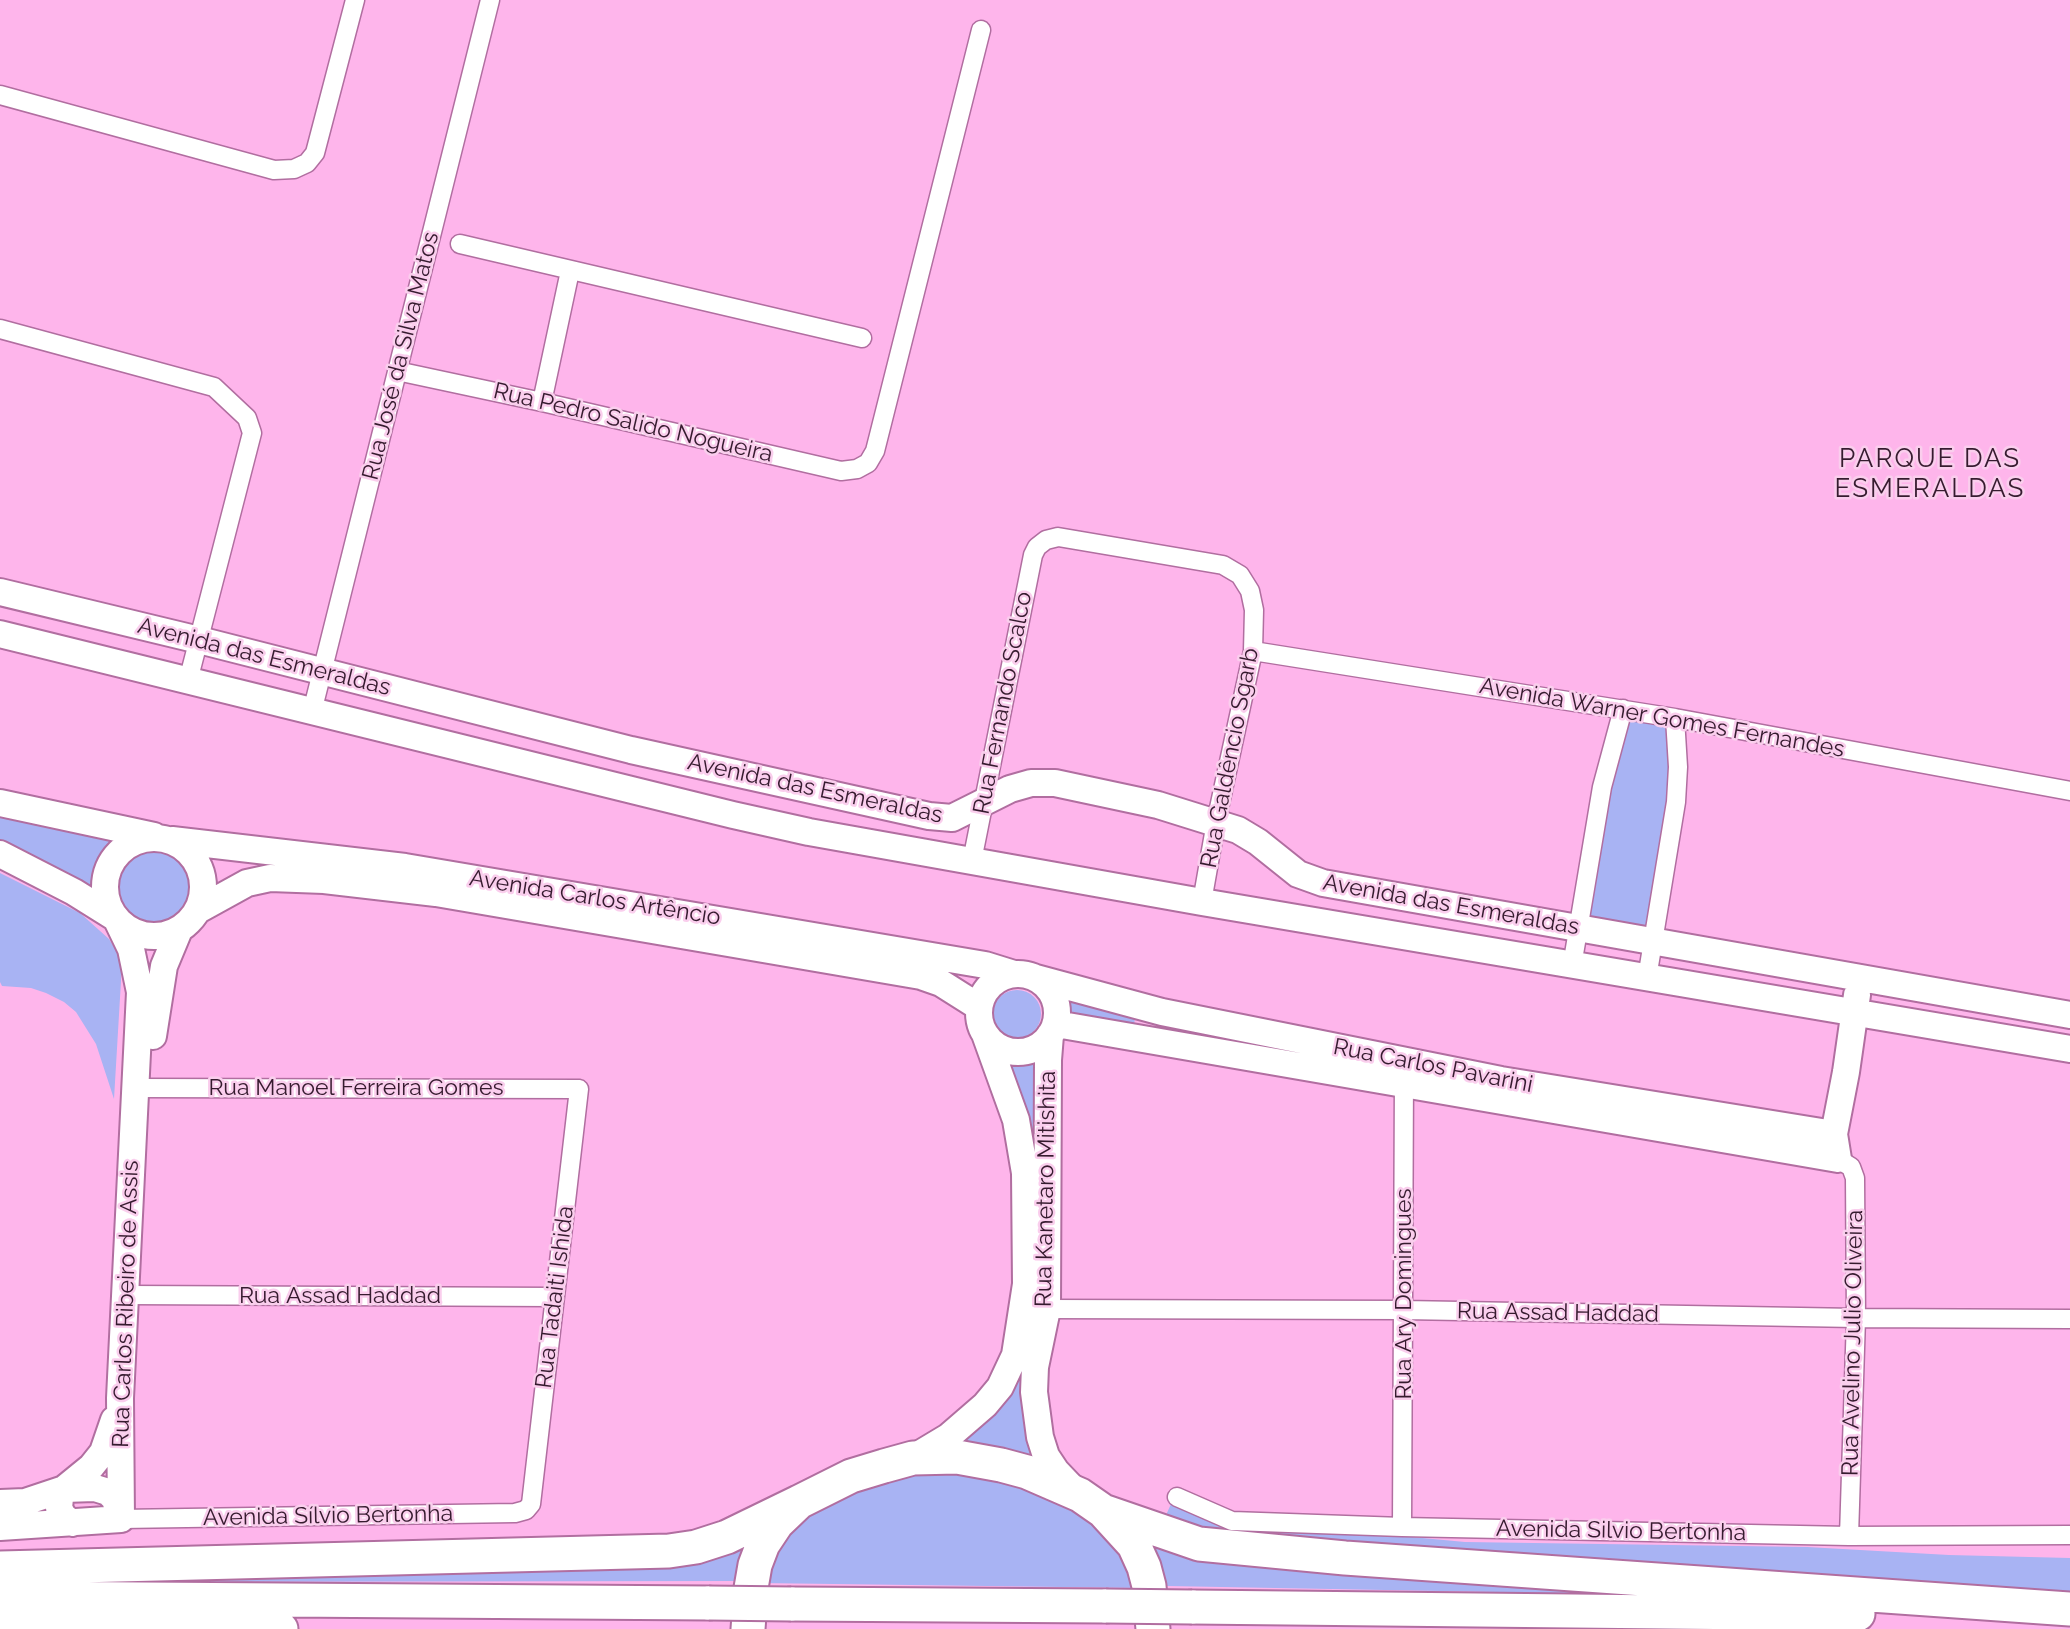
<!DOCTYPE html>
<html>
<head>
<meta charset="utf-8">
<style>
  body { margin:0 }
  canvas { display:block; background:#feb5eb }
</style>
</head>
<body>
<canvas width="2070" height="1629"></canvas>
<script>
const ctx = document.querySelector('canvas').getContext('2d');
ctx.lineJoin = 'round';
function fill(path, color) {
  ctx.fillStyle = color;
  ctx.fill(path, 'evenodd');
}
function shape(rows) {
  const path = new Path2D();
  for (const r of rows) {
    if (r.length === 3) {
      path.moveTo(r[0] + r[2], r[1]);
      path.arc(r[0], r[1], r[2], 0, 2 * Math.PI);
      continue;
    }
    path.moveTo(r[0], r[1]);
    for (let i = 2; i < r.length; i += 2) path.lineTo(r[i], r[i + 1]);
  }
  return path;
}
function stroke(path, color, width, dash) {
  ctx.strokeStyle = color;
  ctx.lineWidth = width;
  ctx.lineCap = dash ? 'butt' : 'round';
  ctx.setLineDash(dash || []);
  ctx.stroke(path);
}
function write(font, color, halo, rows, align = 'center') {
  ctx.font = font + ' Raleway,sans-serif';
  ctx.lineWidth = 5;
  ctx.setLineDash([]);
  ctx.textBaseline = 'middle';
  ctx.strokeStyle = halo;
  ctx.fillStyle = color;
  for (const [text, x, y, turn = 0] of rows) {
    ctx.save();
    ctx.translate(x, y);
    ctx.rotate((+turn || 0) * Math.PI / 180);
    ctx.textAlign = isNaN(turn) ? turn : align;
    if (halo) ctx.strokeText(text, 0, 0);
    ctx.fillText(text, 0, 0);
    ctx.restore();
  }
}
fill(shape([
  [1623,709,1675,718,1655,943,1578,928],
  [0,814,119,840,106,851,99,863,92,888,0,841],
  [154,887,35],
  [0,873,80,913,109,939,117,952,121,963,121,981,114,1099,96,1044,76,1012,64,1002,46,993,31,988,2,986,0,982],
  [1017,1014,24],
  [1065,992,1135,1017,1134,1026,1068,1013,1068,1001],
  [1038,1059,1038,1179,1019,1089,1005,1060,1016,1062],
  [1023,1356,1023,1418,1030,1453,1038,1466,951,1446],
  [938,1468,1017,1479,1110,1530,1140,1588,757,1583,788,1528,851,1489],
  [1171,1504,1225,1526,1369,1533,1465,1542,1807,1547,1949,1555,2070,1558,2070,1598,1470,1557,1162,1524],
  [1154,1547,1188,1557,1682,1593,1604,1594,1167,1586],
  [745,1549,738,1581,97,1582,93,1578,663,1568]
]), '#a8b3f3');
const street = shape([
  [0,95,274,170,294,169,307,163,315,153,355,0],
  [460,244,862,338],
  [0,329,214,387,247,418,252,433,188,681],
  [397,371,542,402,841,471,857,469,868,463,875,451,981,30],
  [542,402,570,271],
  [1253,651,1675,718,2070,791],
  [312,712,490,0],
  [972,861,1033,555,1037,547,1046,540,1058,537,1223,565,1240,575,1250,591,1254,610,1253,651,1216,822,1202,902],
  [1572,966,1602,787,1623,709],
  [1647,978,1676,802,1678,767,1675,718],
  [1838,1159,1851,1167,1855,1178,1856,1318,1849,1536],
  [127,1295,554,1297],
  [1047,1309,1404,1310,1856,1318,2070,1319],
  [1177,1497,1232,1521,1402,1527,1849,1536,2070,1535],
  [121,1519,515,1513,526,1510,531,1504,579,1089,134,1088],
  [1402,1527,1404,1074]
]);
const secondary = shape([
  [0,592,199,640,631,750,929,816,952,818,1010,789,1031,783,1055,783,1158,805,1238,830,1258,842,1298,874,1323,883,2070,1015],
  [0,634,733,815,809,832,1202,902,2070,1049],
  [0,803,154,836],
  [154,887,49],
  [172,840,405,867,985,965,1014,974],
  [0,854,74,892,114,917],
  [198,910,247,883,270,878,324,880,436,893,921,976,941,983,979,1007],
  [117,920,131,949,140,992,120,1398,121,1519],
  [1018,1013,39],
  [1036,978,1162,1012,1501,1080,1834,1134],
  [1056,1024,1838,1159,1834,1134,1846,1072,1857,995],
  [1050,1035,1048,1060,1047,1309,1035,1367,1034,1392,1040,1437,1046,1456,1056,1471,1076,1492],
  [153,1036,164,966,179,930],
  [913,1458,948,1437,985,1405,1000,1387,1015,1355,1026,1284,1025,1173,1016,1120,985,1034],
  [0,1503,25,1502,64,1489,95,1488,108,1492,115,1499,120,1518],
  [72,1523,63,1516,59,1508,60,1498,64,1489,91,1467,103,1452,114,1420],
  [0,1527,121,1519]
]);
const highway = shape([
  [1103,1511,1199,1544,1345,1558,2070,1609],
  [0,1568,669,1551,696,1547,727,1537,799,1502],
  [0,1598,709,1603],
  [791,1604,1106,1606],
  [1192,1607,1858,1614],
  [0,1626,281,1629],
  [748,1629,751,1588,755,1565,763,1544,777,1523,799,1502,851,1476,884,1466,913,1458,957,1457,1001,1465,1027,1472,1080,1495,1103,1511,1134,1545,1144,1567,1149,1586,1153,1629]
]);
stroke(street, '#b16ea0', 21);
stroke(secondary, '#b16ea0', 30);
stroke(highway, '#b16ea0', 37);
stroke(street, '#fff', 18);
stroke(secondary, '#fff', 26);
stroke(highway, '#fff', 33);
const highwayBridge = shape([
  [709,1603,791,1604],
  [1106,1606,1192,1607]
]);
stroke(highwayBridge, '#b16ea0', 37, []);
stroke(highwayBridge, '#fff', 33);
write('23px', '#361b2f', '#faceed', [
  ["Rua José da Silva Matos",401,356,-76],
  ["Rua Pedro Salido Nogueira",633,423,13],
  ["Avenida das Esmeraldas",264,657,14],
  ["Rua Fernando Scalco",1003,703,-79],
  ["Avenida Warner Gomes Fernandes",1662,718,10],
  ["Rua Galdêncio Sgarb",1230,758,-79],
  ["Avenida das Esmeraldas",815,789,12],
  ["Avenida Carlos Artêncio",595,898,9],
  ["Avenida das Esmeraldas",1451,905,10],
  ["Rua Carlos Pavarini",1433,1066,11],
  ["Rua Manoel Ferreira Gomes",356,1088],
  ["Rua Kanetaro Mitishita",1046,1189,-89],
  ["Rua Ary Domingues",1404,1294,-90],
  ["Rua Assad Haddad",340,1296],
  ["Rua Tadaiti Ishida",555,1297,-83],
  ["Rua Carlos Ribeiro de Assis",126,1304,-88],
  ["Rua Assad Haddad",1558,1313,1],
  ["Rua Avelino Julio Oliveira",1853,1343,-89],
  ["Avenida Sílvio Bertonha",328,1516,-1],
  ["Avenida Silvio Bertonha",1621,1531,1]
]);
ctx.letterSpacing = '2px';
write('26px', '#361b2f', '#faceed', [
  ["PARQUE DAS",1930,459],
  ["ESMERALDAS",1930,489]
]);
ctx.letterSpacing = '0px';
</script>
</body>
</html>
